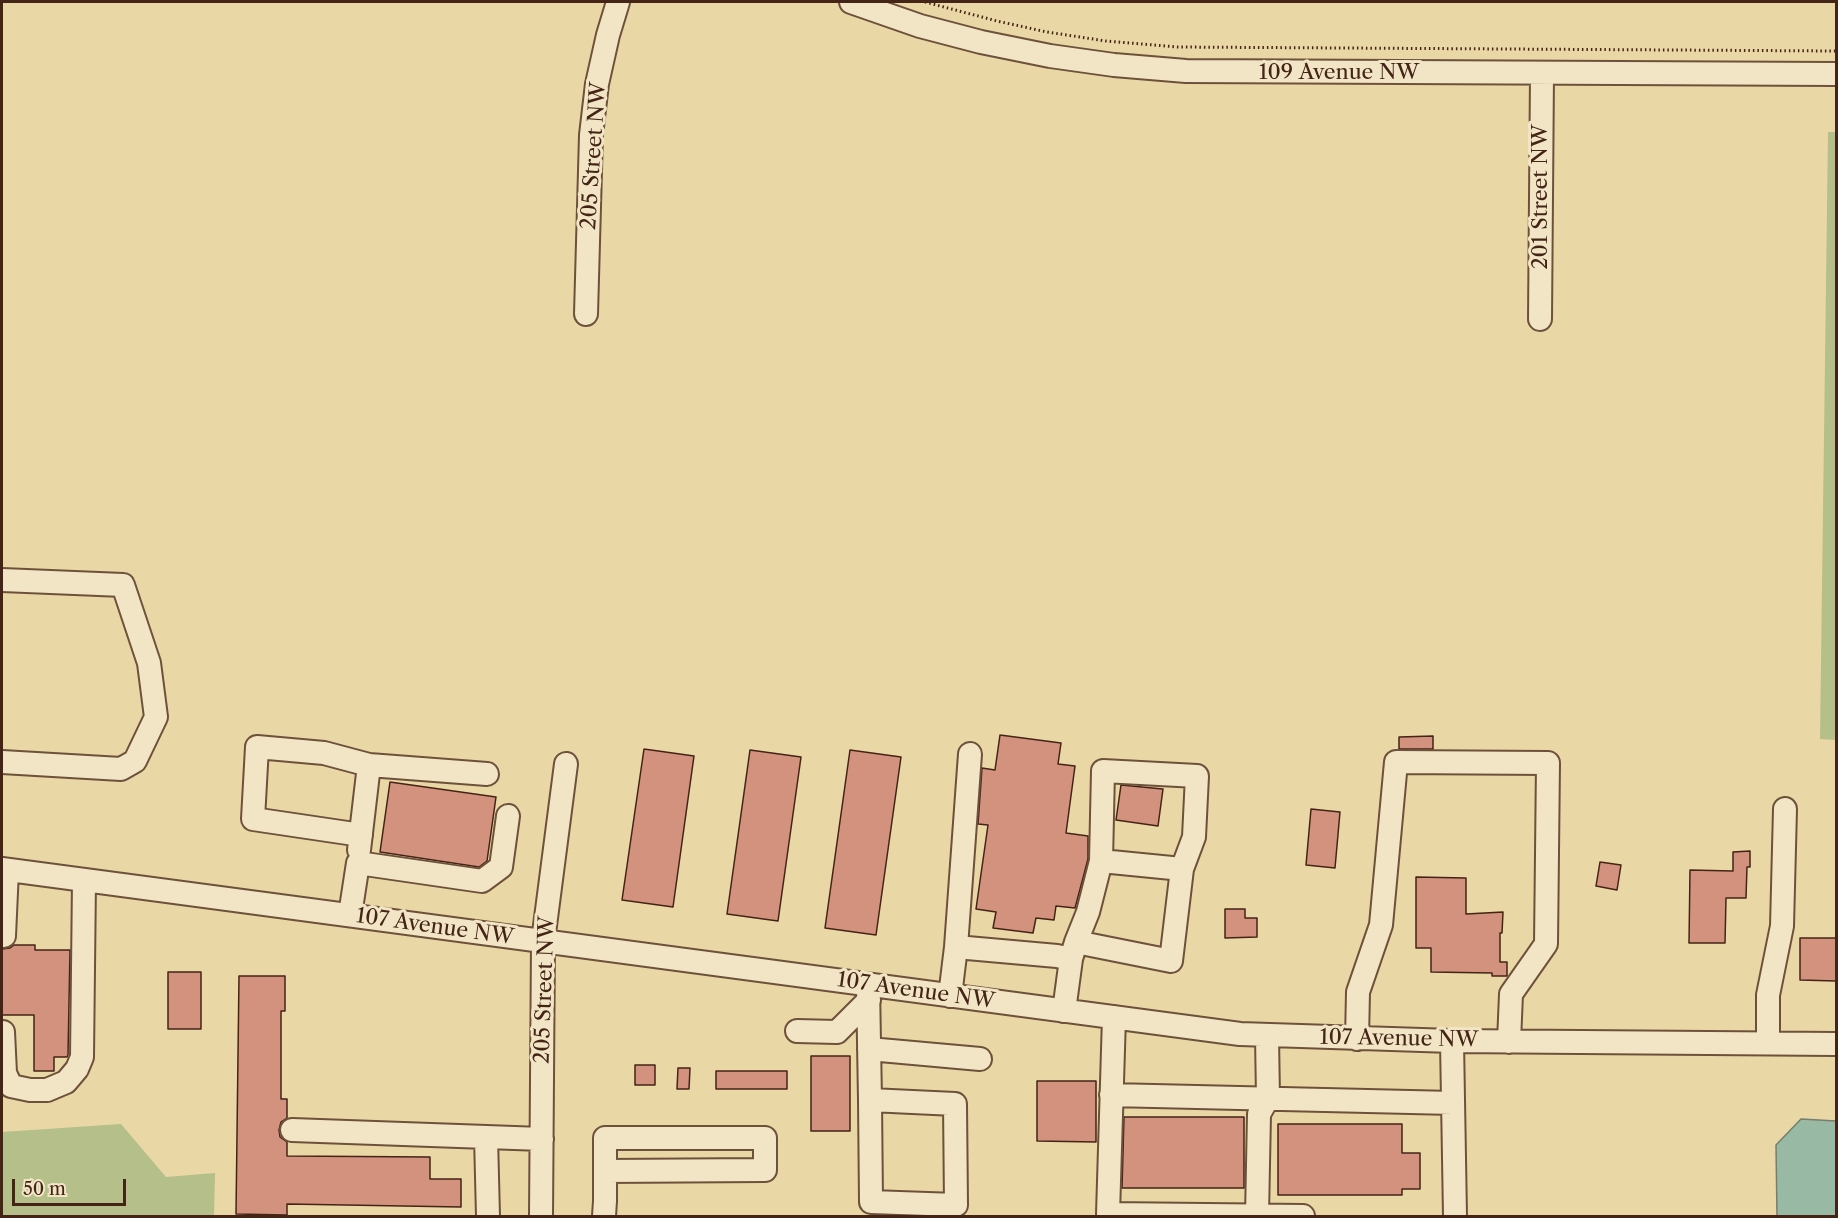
<!DOCTYPE html>
<html>
<head>
<meta charset="utf-8">
<style>
  body { margin:0 }
  #map { position:relative; width:1838px; height:1218px; overflow:hidden; background:#ead7a6; font-family:"Libre Caslon Text",serif }
  canvas { display:block }
  .frame { position:absolute; inset:0; border:3px solid #442417; pointer-events:none }
  .scale { position:absolute; left:12px; top:1179px; width:114px; height:27px; box-sizing:border-box; border:3px solid #442417; border-top:0; padding-left:8px; font-size:18px; line-height:21px; white-space:nowrap; color:#442417; -webkit-text-stroke:4px #f1e5c5; paint-order:stroke }
</style>
</head>
<body>
<div id="map">
<canvas width="1838" height="1218"></canvas>
<div class="frame"></div>
<div class="scale">50 m</div>
</div>
<script>
const ctx = document.querySelector('canvas').getContext('2d');
ctx.lineJoin = 'round';
function fill(path, color) {
  ctx.fillStyle = color;
  ctx.fill(path, 'evenodd');
}
function shape(rows) {
  const path = new Path2D();
  for (const r of rows) {
    path.moveTo(r[0], r[1]);
    for (let i = 2; i < r.length; i += 2) path.lineTo(r[i], r[i + 1]);
  }
  return path;
}
function stroke(path, color, width, dash) {
  ctx.strokeStyle = color;
  ctx.lineWidth = width;
  ctx.lineCap = dash ? 'butt' : 'round';
  ctx.setLineDash(dash || []);
  ctx.stroke(path);
}
function write(font, color, halo, rows, align = 'center') {
  ctx.font = font + ' "Libre Caslon Text",serif';
  ctx.lineWidth = 6;
  ctx.setLineDash([]);
  ctx.textBaseline = 'middle';
  ctx.strokeStyle = halo;
  ctx.fillStyle = color;
  for (const [text, x, y, turn = 0] of rows) {
    ctx.save();
    ctx.translate(x, y);
    ctx.rotate((+turn || 0) * Math.PI / 180);
    ctx.textAlign = isNaN(turn) ? turn : align;
    if (halo) ctx.strokeText(text, 0, 0);
    ctx.fillText(text, 0, 0);
    ctx.restore();
  }
}
fill(shape([
  [1828,132,1836,132,1836,740,1820,739],
  [121,1124,166,1177,215,1173,214,1216,2,1216,2,1132]
]), '#b4bf89');
const water = shape([
  [1801,1119,1836,1121,1836,1216,1777,1216,1776,1145,1801,1119]
]);
fill(water, '#98baa4');
stroke(water, '#767e6c', 1.5);
const building = shape([
  [1000,735,1061,743,1058,764,1075,766,1066,833,1088,836,1088,859,1075,908,1056,906,1054,920,1036,918,1033,933,993,928,996,912,976,909,988,825,978,824,982,768,995,770,1000,735],
  [1433,736,1433,749,1399,749,1399,737,1433,736],
  [644,749,694,756,673,907,622,900,644,749],
  [750,750,801,757,778,921,727,914,750,750],
  [850,750,901,757,876,935,825,928,850,750],
  [390,782,496,797,487,861,479,867,380,852,390,782],
  [1121,785,1163,789,1158,826,1116,820,1121,785],
  [1311,809,1340,812,1335,868,1306,865,1311,809],
  [1750,851,1750,867,1747,867,1746,898,1726,898,1725,943,1689,943,1690,870,1733,871,1733,852,1750,851],
  [1600,862,1621,865,1617,890,1596,886,1600,862],
  [1416,877,1466,878,1466,914,1503,912,1502,933,1500,933,1500,962,1507,962,1507,976,1492,976,1492,973,1431,972,1431,948,1416,948,1416,877],
  [1225,909,1245,909,1245,918,1257,918,1257,937,1225,938,1225,909],
  [1800,938,1836,938,1836,981,1800,980,1800,938],
  [14,945,35,945,35,950,70,950,68,1055,67,1057,54,1057,54,1071,34,1071,34,1015,2,1015,2,949,10,948,14,945],
  [168,972,201,972,201,1029,168,1029,168,972],
  [239,976,285,976,285,1011,281,1011,281,1099,287,1099,287,1118,281,1122,279,1130,280,1137,287,1142,287,1156,430,1157,430,1179,461,1179,461,1207,287,1204,287,1215,236,1214,239,976],
  [811,1056,850,1056,850,1131,811,1131,811,1056],
  [635,1065,655,1065,655,1085,635,1085,635,1065],
  [678,1068,690,1068,689,1089,677,1089,678,1068],
  [716,1071,787,1071,787,1089,716,1089,716,1071],
  [1037,1081,1096,1081,1096,1142,1037,1141,1037,1081],
  [1124,1117,1244,1117,1244,1188,1122,1188,1124,1117],
  [1278,1124,1402,1124,1402,1153,1420,1153,1420,1189,1402,1189,1402,1195,1278,1195,1278,1124]
]);
fill(building, '#d3927d');
stroke(building, '#442417', 1.5);
const minor = shape([
  [851,2,920,26,981,42,1050,56,1114,65,1186,71,1836,74],
  [586,314,591,135,597,84,608,35,618,2],
  [1540,319,1542,74],
  [2,580,123,585,149,663,156,717,135,761,121,769,2,762],
  [361,835,253,819,257,747,324,753,369,765],
  [359,850,369,765,487,774],
  [1101,861,1182,869],
  [2,869,1240,1034,1452,1041,1836,1044],
  [350,915,358,863,482,881,501,867,508,816],
  [4,936,7,870],
  [956,947,970,754],
  [1071,959,1076,942,1088,912,1101,861,1103,771,1197,776,1194,837,1182,869,1171,961,1076,942],
  [868,985,870,1100,871,1202,956,1205,955,1104,870,1100],
  [950,996,956,947,1057,956,1071,959,1064,1011],
  [1114,1017,1108,1214,1303,1216],
  [797,1031,837,1032,869,1000],
  [3,1032,5,1073,11,1086,30,1090,47,1090,66,1082,77,1069,82,1057,84,880],
  [1357,1039,1358,992,1381,925,1396,762,1548,763,1546,944,1511,994,1509,1042],
  [1452,1041,1455,1216],
  [1768,1043,1768,995,1782,926,1785,809],
  [869,1049,980,1059],
  [1111,1095,1453,1103],
  [292,1130,542,1139],
  [486,1137,488,1216],
  [541,1216,543,941,566,764],
  [604,1216,605,1201,605,1138,765,1138,765,1170,605,1171],
  [1257,1216,1259,1114,1268,1098,1267,1036]
]);
stroke(minor, '#6e513b', 26);
stroke(shape([
  [925,2,997,21,1047,32,1106,41,1178,47,1836,51]
]), '#442417', 3, [1.5, 3]);
stroke(minor, '#f1e5c5', 22);
write('21px', '#442417', '#f1e5c5', [
  ["109 Avenue NW",1339,73],
  ["205 Street NW",594,156,-86],
  ["201 Street NW",1541,197,-90],
  ["107 Avenue NW",435,927,8],
  ["205 Street NW",545,990,-88],
  ["107 Avenue NW",916,991,8],
  ["107 Avenue NW",1399,1039,1]
]);
</script>
</body>
</html>
